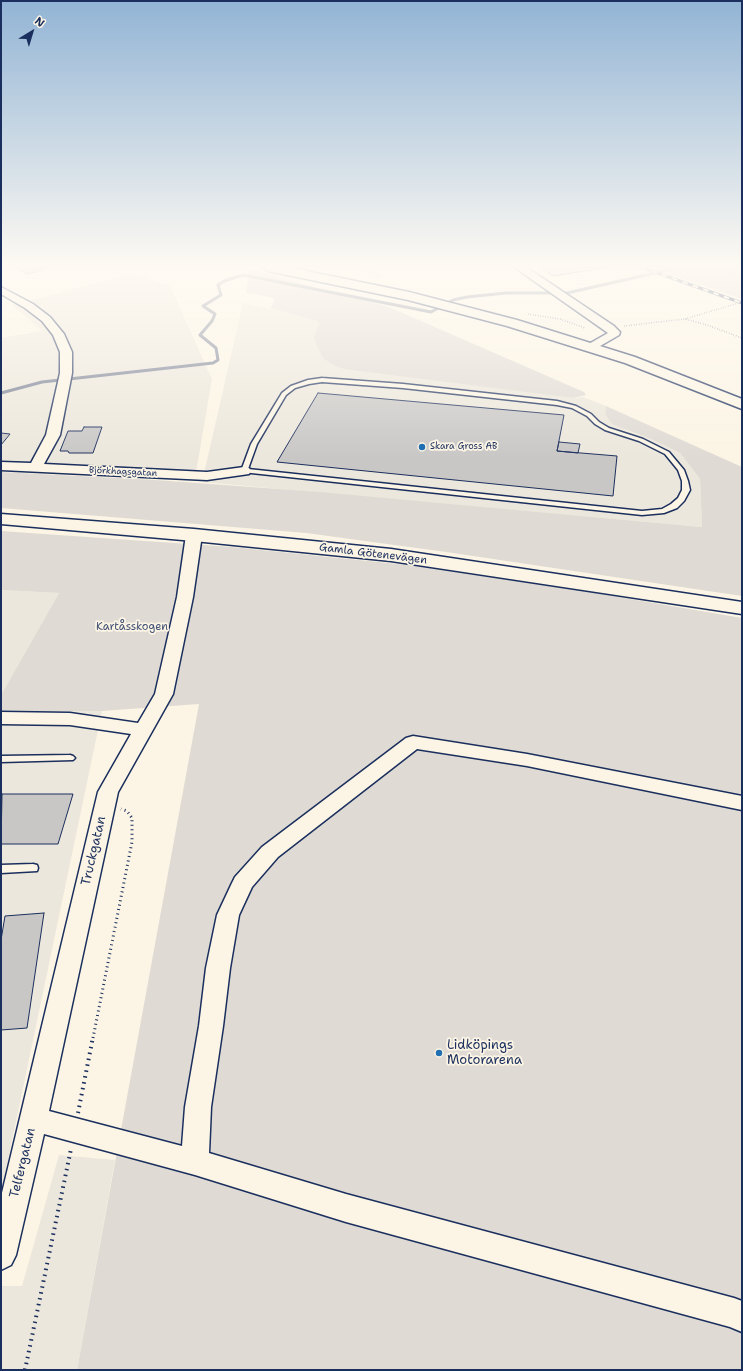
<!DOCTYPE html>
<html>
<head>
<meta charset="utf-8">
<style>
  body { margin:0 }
  #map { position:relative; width:743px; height:1371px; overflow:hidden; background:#fcf5e5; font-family:"Shantell Sans",sans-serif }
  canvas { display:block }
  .frame { position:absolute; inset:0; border:2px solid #1b2f5e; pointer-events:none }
  .north { position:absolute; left:12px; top:12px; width:40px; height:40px; -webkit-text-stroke:3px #fcf5e5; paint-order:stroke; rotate:38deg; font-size:11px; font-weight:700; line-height:16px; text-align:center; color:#1b2f5e }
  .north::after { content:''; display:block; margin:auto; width:14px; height:18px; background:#1b2f5e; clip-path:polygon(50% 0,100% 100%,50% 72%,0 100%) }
</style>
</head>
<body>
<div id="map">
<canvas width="743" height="1371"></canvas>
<div class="frame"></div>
<div class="north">N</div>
</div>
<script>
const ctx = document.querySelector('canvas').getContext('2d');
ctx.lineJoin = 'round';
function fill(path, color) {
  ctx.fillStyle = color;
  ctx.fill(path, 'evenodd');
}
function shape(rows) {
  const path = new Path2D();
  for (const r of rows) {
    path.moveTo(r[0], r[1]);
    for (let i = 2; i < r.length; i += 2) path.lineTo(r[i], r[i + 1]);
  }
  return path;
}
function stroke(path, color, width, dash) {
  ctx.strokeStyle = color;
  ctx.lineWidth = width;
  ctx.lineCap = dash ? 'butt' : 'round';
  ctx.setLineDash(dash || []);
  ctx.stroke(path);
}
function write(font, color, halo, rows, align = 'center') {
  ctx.font = font + ' "Shantell Sans",sans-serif';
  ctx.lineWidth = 3.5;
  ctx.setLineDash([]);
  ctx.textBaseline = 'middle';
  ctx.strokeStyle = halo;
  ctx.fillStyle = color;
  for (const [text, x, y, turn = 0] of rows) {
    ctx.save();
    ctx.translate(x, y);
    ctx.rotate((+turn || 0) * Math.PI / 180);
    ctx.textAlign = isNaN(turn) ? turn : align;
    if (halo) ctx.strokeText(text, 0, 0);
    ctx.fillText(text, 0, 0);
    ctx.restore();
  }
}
fill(shape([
  [132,274,170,286,212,379,196,473,1,462,1,338,42,331,12,305],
  [243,303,305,316,315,320,319,324,573,398,583,397,606,406,605,414,628,431,653,440,680,453,700,479,702,527,202,482],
  [1,590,59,593,1,695],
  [102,711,1,1193,1,712],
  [59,1155,115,1160,77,1370,1,1370,1,1286,22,1286]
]), '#ece7dc');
fill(shape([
  [652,267,742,267,742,299,672,275],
  [249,269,389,307,584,392,586,395,573,398,344,369,333,365,323,358,318,348,314,338,319,324,315,320,270,308,275,301,273,298,260,295,246,293],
  [606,406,742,467,742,596,446,552,306,533,1,508,1,472,156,480,320,492,702,527,700,479,680,453,653,440,612,424,605,414],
  [1,531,232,547,407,565,589,592,742,618,742,1370,77,1370,199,704,102,711,1,712,1,695,59,593,1,590]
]), '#dfdbd4');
stroke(shape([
  [1,393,42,382,213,363,218,360,216,348,200,335,212,321,215,314,203,306,221,295,218,285,224,281,243,275,431,312,453,300,467,297,506,293,567,293,681,267]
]), '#767f94', 3);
const building = shape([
  [15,267,53,267,28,274,15,267],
  [540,267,610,267,553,276,540,267],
  [318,393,564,415,557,451,617,456,613,496,277,462,318,393],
  [84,427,102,427,93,453,69,453,68,451,60,451,68,431,82,431,84,427],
  [1,433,10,434,1,445,1,433],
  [559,442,580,444,578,453,557,451,559,442],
  [2,794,73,794,58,844,1,844,2,794],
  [44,913,27,1028,1,1030,1,940,5,916,44,913]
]);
fill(building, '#c8c7c6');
stroke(building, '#1b2f5e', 1);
const service = shape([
  [293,267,299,267,292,272,288,272,288,270,293,267],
  [322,378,403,384,557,401,576,406,591,414,599,422,609,428,643,439,669,452,684,470,688,481,690,490,684,501,677,508,664,513,642,515,242,472,241,471,251,444,282,393,291,386,308,380,322,378],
  [322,382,403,388,557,405,572,408,587,416,595,424,605,430,639,441,665,454,678,470,682,481,682,490,678,498,671,504,662,509,642,511,248,469,257,444,286,395,295,388,309,384,322,382],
  [70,755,73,756,75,758,73,760,1,762,1,756,70,755],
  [33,864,37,865,38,868,37,871,1,873,1,865,33,864]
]);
const minor = shape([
  [514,267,526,267,614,326,620,332,619,335,595,349,587,349,585,347,587,345,608,333,514,267],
  [1,287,33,304,50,317,64,334,72,352,72,373,60,435,44,464,207,472,244,467,249,468,251,471,249,474,207,480,1,470,1,462,31,463,46,435,60,373,60,352,53,335,42,321,25,308,1,294,1,287],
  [194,530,199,532,202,535,193,597,173,694,118,792,49,1111,182,1146,185,1107,199,1026,206,968,217,915,232,883,235,877,262,847,406,738,413,736,527,754,742,796,742,810,527,766,417,749,278,857,252,887,239,915,230,968,223,1026,211,1107,209,1153,346,1194,734,1298,742,1301,742,1332,730,1327,346,1222,195,1175,44,1134,16,1255,11,1265,1,1270,1,1197,98,792,131,734,70,725,1,724,1,712,70,713,138,723,155,694,177,597,186,535,189,532,194,530]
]);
const tertiary = shape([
  [262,267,287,267,409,292,517,320,635,357,742,399,742,409,625,363,507,326,408,300,268,271,262,267],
  [1,514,194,529,391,549,742,602,742,614,391,561,194,541,1,524,1,514]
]);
stroke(service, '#1b2f5e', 3);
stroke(minor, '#1b2f5e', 3);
stroke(tertiary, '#1b2f5e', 3);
stroke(shape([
  [360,267,381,277],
  [701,267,722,270,742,277],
  [528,314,560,319,585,328],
  [685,319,742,302],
  [624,326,685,319,707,325,742,338]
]), '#1b2f5e', 1.5, [0.5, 2]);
stroke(shape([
  [93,1038,132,842,132,818,127,811,121,809]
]), '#1b2f5e', 3, [1, 3.5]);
stroke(shape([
  [78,1113,93,1037],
  [25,1370,71,1149]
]), '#1b2f5e', 4, [1.5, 4.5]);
fill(service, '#fcf5e5');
fill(minor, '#fcf5e5');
fill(tertiary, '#fcf5e5');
const rail = shape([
  [641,267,742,303]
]);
stroke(rail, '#1b2f5e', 3);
stroke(rail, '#fcf5e5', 2, [5.5]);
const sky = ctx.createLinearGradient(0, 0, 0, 459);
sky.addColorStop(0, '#92b4d5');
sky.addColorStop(0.58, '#fefaf3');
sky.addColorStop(1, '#fefaf300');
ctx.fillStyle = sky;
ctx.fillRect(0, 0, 743, 459);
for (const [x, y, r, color] of [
  [422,447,4,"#1f6fb2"],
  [439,1053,4,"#1f6fb2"]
]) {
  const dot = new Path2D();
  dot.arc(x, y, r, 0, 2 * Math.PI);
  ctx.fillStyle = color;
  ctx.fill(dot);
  stroke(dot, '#fcf5e5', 1.5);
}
write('9px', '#1b2f5e', '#fcf5e5', [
  ["Skara Gross AB",430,447]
], 'left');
write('9px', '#1b2f5e', '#fcf5e5', [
  ["Björkhagsgatan",123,472,3]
]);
write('11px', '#1b2f5e', '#fcf5e5', [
  ["Gamla Götenevägen",373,554,7]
]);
write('11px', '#425176', '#fcf5e5', [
  ["Kartåsskogen",132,627]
]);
write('13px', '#1b2f5e', '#fcf5e5', [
  ["Truckgatan",94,851,-77],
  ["Telfergatan",23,1163,-76]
]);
write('13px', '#1b2f5e', '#fcf5e5', [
  ["Lidköpings",447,1046],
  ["Motorarena",447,1061]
], 'left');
</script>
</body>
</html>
